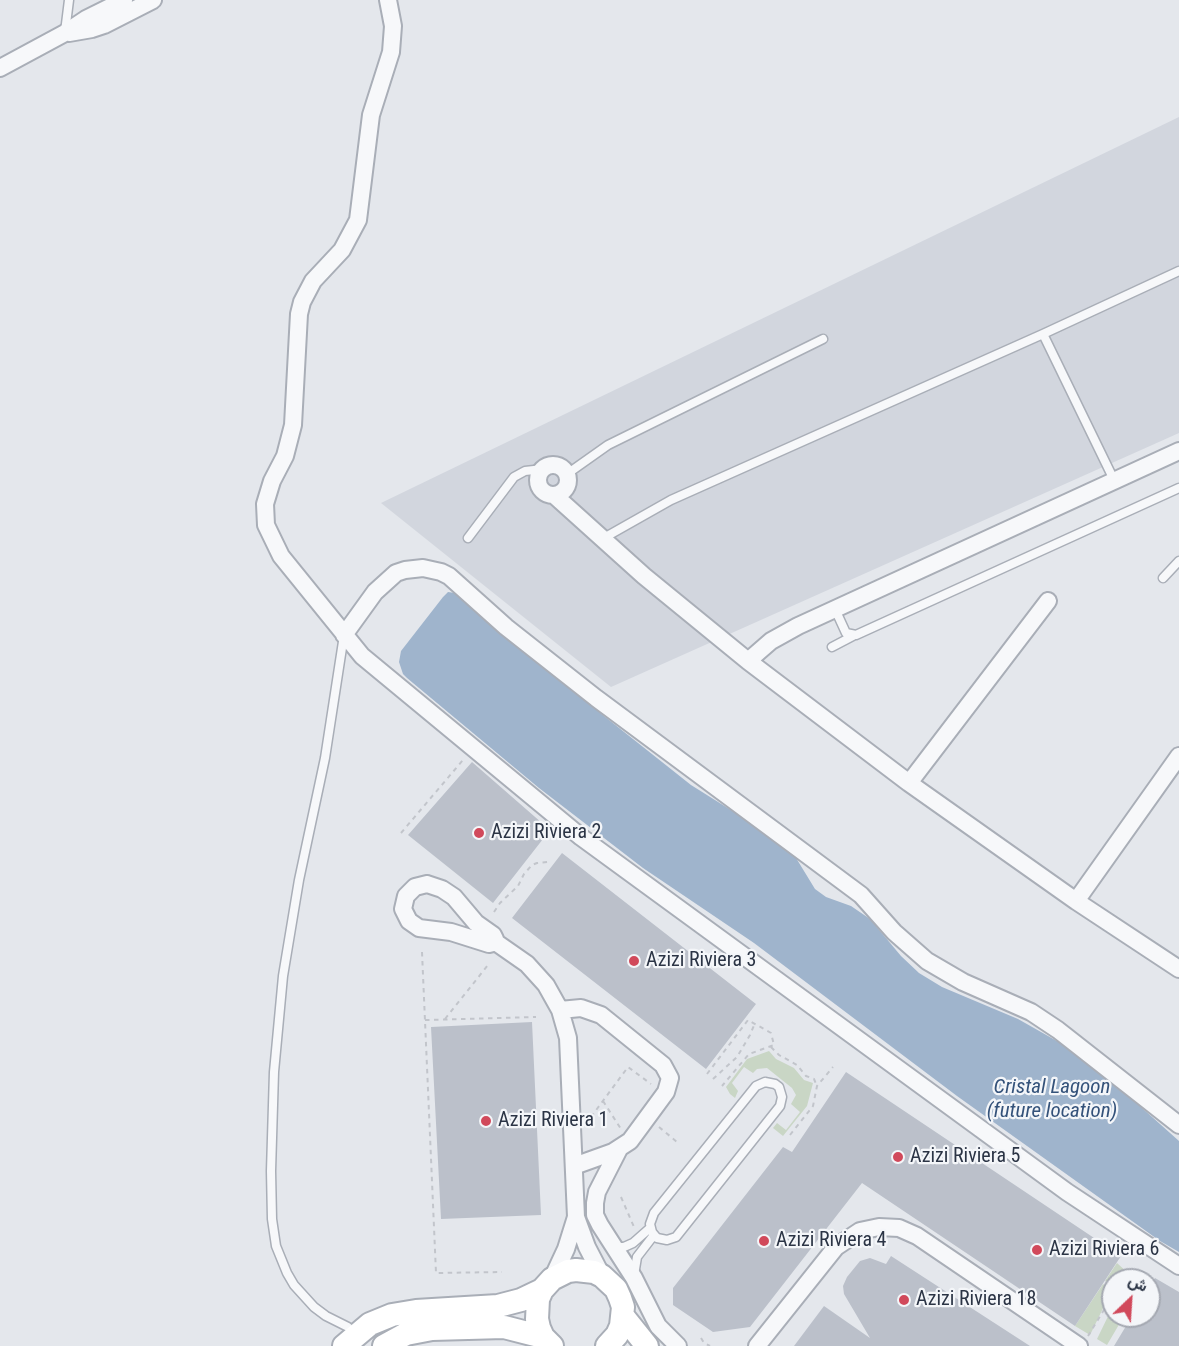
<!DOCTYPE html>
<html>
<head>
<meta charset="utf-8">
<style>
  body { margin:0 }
  #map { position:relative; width:1179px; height:1346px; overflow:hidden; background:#e4e7ec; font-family:"Roboto Condensed",Vazirmatn,sans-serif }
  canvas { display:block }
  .north { position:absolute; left:1101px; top:1268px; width:60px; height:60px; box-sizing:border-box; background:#f4f6f9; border:2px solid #a4a8b1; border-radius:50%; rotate:25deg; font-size:16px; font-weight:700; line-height:24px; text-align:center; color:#2b3445 }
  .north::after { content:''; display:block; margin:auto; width:21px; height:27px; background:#d1495b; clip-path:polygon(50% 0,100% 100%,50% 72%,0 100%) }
</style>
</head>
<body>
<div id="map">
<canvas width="1179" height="1346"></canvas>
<div class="north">ش</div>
</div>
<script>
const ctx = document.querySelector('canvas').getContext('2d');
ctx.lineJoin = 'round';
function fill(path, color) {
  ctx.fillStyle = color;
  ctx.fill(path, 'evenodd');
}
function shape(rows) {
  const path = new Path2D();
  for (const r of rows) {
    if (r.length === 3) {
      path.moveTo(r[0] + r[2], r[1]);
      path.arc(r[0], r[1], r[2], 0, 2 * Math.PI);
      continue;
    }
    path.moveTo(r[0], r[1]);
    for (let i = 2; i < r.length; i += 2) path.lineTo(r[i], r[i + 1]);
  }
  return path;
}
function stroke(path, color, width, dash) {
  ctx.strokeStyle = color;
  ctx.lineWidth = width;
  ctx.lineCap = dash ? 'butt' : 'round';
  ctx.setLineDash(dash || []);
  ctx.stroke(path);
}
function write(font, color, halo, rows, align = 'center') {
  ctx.font = font + ' "Roboto Condensed",sans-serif';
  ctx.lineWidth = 4.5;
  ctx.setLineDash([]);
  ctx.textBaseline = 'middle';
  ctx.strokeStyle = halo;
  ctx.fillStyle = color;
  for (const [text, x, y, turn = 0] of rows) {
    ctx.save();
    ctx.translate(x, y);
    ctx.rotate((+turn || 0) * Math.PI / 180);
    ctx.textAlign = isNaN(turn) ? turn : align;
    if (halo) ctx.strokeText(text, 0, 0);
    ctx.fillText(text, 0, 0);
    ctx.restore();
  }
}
fill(shape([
  [1179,117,1179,433,611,687,381,503]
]), '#d2d6de');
fill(shape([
  [769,1051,776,1059,794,1068,804,1080,813,1083,807,1106,783,1136,773,1128,777,1123,786,1130,800,1112,791,1104,796,1095,792,1088,767,1068,757,1069,753,1073,744,1067,732,1083,738,1091,735,1098,730,1094,726,1087,747,1059],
  [1117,1263,1129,1274,1132,1280,1113,1280,1113,1283,1105,1281],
  [1103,1284,1112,1290,1090,1335,1075,1326],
  [1113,1306,1113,1316,1124,1316,1107,1345,1097,1339]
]), '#c9d6c5');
fill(shape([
  [448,592,455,593,461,596,604,716,691,785,750,822,793,853,815,889,826,897,851,906,870,919,901,956,919,973,942,987,1018,1019,1064,1045,1123,1091,1179,1141,1179,1252,1160,1241,957,1096,754,943,643,868,539,788,407,678,403,674,399,662,401,651,443,597]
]), '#9fb4cc');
fill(shape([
  [472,762,550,830,493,903,408,835],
  [562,853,756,1004,706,1069,512,918],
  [532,1022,541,1215,441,1219,431,1027],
  [846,1072,1121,1256,1075,1326,862,1183,750,1327,713,1332,673,1305,673,1288,783,1147,792,1152],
  [891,1256,1030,1346,794,1346,824,1306,870,1338,844,1294,843,1286,847,1277,860,1261,870,1258,886,1264],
  [1155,1278,1179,1292,1179,1346,1114,1346,1132,1316,1149,1316,1149,1287]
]), '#bbc0ca');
const lane = shape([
  [65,32,69,0],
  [1043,334,1114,480],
  [567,474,608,445,823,339],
  [468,538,514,477,525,471,543,469],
  [602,539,671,500,1043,334,1179,271],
  [1163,578,1179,561],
  [835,609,846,633,856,635,1179,488],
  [344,635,325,758,299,880,283,976,274,1072,271,1171,272,1219,276,1246,287,1273,294,1285,314,1307,326,1316,348,1327],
  [832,647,853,636],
  [765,1082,775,1084,779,1087,782,1097,780,1106,676,1237,667,1240,657,1238,652,1232,650,1224,654,1213,756,1086,765,1082],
  [615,1247,624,1247,633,1243,650,1228],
  [634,1275,637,1257,654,1235]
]);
const street = shape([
  [388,0,393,26,391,52,371,115,358,220,342,250,313,281,302,302,299,314,293,425,285,456,272,481,265,504,266,525,281,556,362,656,581,837,1067,1192,1179,1266],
  [69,33,92,29,104,25,153,0],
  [0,68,65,33,86,19,124,0],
  [553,480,15],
  [554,495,644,576,748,661,909,783,1076,901,1179,969],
  [344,635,375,592,396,573,405,570,423,568,441,572,449,576,506,627,596,698,861,895,894,932,927,961,963,982,1031,1012,1058,1030,1179,1125],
  [748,661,771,641,798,626,1179,451],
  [909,783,1048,601],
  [427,884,442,889,454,897,476,923,493,935,495,939,493,943,489,944,451,932,419,928,409,921,403,909,406,896,415,887,427,884],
  [1076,901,1179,756],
  [494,941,527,964,546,985,560,1010,568,1038,576,1217,566,1249,552,1279],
  [560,1010,581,1008,601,1015,663,1065,670,1078,666,1092,630,1141,613,1152,574,1166],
  [619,1149,597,1192,595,1203,595,1215,600,1225,634,1278,658,1326,678,1346],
  [576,1217,587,1247,602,1276],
  [757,1346,836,1247,860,1231,879,1227,899,1228,917,1236,1079,1346]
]);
const secondary = shape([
  [623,1316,647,1346],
  [344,1346,370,1324,392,1315,416,1311,498,1306,521,1300,542,1290],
  [384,1346,406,1334,432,1329,504,1327,543,1337],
  [552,1346,543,1337,539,1328,537,1319,538,1299,542,1290,552,1279,568,1271,576,1270,594,1272,602,1276,616,1289,620,1298,623,1307,621,1326,617,1335,607,1346]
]);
stroke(lane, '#a9aeb7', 11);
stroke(street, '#a9aeb7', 20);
stroke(secondary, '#a9aeb7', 26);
stroke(shape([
  [401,833,463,760],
  [494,912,500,903,518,886,524,874,532,865,537,863,548,862],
  [422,952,436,1273,502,1272],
  [445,1019,488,965],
  [425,1020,536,1017],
  [771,1047,779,1055,797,1065,806,1076,814,1079,817,1086],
  [707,1074,748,1020,771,1033,774,1045,749,1054,722,1086],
  [713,1079,737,1057,750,1035,755,1023],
  [603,1101,621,1129],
  [591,1117,628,1067,651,1084],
  [659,1127,677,1142],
  [790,1135,813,1106,817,1086,833,1067],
  [621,1197,634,1227],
  [1135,1280,1140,1272],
  [1106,1284,1113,1287],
  [1088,1336,1113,1295],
  [701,1338,704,1343,710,1346]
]), '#c2c5cb', 2, [4.5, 4.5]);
stroke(lane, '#f7f8fa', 8);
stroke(street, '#f7f8fa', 16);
stroke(secondary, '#fff', 22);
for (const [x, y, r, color] of [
  [479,833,6,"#d1495b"],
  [634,961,6,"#d1495b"],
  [486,1121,6,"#d1495b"],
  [898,1157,6,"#d1495b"],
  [764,1241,6,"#d1495b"],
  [1037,1250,6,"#d1495b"],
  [904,1300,6,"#d1495b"]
]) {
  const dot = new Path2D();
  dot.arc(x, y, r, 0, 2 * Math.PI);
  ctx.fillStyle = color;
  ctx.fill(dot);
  stroke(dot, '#f4f6f9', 2);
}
write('20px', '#2b3445', '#f4f6f9', [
  ["Azizi Riviera 2",491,833],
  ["Azizi Riviera 3",646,961],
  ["Azizi Riviera 1",498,1121],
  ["Azizi Riviera 5",910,1157],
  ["Azizi Riviera 4",776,1241],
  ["Azizi Riviera 6",1049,1250],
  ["Azizi Riviera 18",916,1300]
], 'left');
write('italic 21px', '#34527a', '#f4f6f9', [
  ["Cristal Lagoon",1052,1088],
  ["(future location)",1052,1112]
]);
</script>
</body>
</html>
